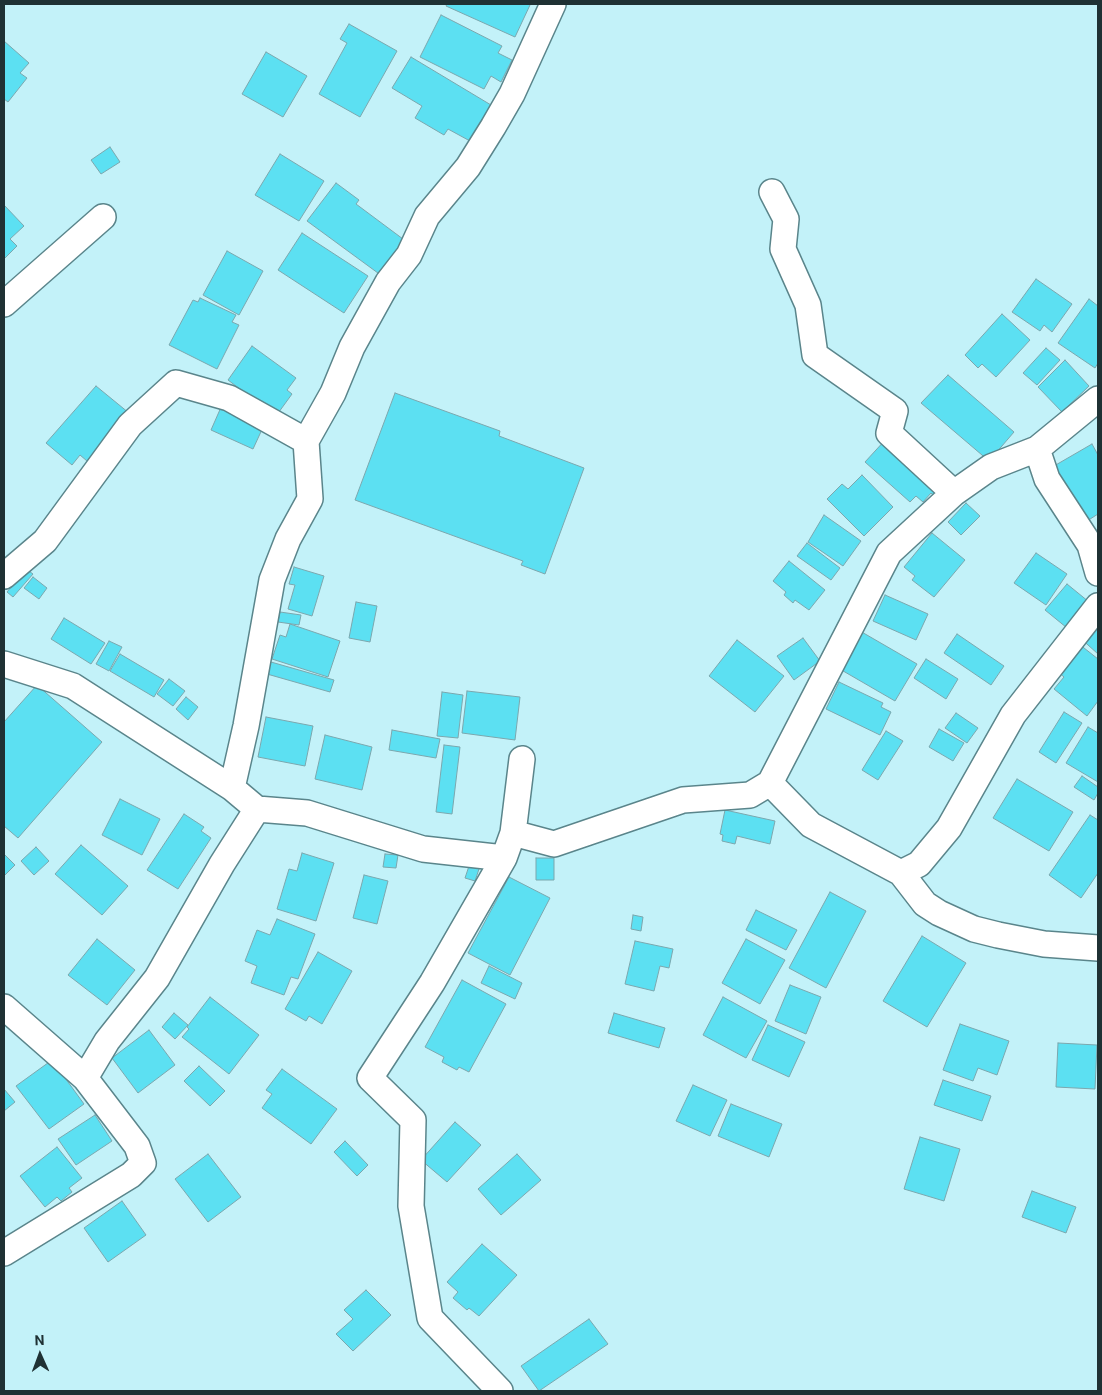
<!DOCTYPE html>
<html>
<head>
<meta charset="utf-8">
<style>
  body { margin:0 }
  #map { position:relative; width:1102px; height:1395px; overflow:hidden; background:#c3f2f9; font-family:Roboto,sans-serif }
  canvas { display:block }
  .frame { position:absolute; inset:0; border:5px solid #1f3134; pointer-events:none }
  .north { position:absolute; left:15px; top:1330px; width:50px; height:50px; -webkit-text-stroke:4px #c3f2f9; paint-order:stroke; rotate:358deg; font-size:14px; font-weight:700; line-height:20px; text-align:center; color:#1f3134 }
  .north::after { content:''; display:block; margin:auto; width:18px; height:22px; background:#1f3134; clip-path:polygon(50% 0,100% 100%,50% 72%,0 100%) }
</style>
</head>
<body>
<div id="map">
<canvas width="1102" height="1395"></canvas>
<div class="frame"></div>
<div class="north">N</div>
</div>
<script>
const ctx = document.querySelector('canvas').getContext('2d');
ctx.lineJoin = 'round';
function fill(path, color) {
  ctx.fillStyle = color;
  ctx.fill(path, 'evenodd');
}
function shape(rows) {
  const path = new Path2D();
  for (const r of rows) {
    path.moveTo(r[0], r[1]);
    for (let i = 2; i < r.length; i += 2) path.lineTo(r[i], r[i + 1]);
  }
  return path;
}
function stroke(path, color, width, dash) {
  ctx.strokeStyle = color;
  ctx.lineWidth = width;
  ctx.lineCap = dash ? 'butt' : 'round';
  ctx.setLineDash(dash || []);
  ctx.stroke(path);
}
const building = shape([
  [447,4,528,4,530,5,515,37,446,6,447,4],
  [441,15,502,46,498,53,512,60,501,82,491,76,484,89,420,57,441,15],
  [349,24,397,51,360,117,319,94,347,43,340,39,349,24],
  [4,41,29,63,20,73,27,78,8,102,4,99,4,41],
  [266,52,307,76,283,117,242,94,266,52],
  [411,57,491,105,470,141,448,129,444,135,415,118,422,106,392,88,411,57],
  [110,147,120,162,101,174,91,160,110,147],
  [280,154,324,181,299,221,255,195,280,154],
  [336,183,359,200,356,204,407,242,382,276,307,221,336,183],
  [4,205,24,226,10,239,17,246,4,259,4,205],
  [302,233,368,276,344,313,278,270,302,233],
  [227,251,263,271,239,315,203,295,227,251],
  [1036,279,1072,304,1052,332,1044,325,1040,331,1012,312,1036,279],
  [200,298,236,315,232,322,239,325,217,369,169,345,193,300,198,302,200,298],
  [1089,299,1098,306,1098,363,1095,368,1058,343,1089,299],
  [1002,314,1030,340,996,377,982,364,978,368,965,355,1002,314],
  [252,346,296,378,287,390,292,394,276,416,228,380,252,346],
  [1046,348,1060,360,1037,385,1023,373,1046,348],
  [1065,360,1089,386,1062,412,1038,387,1065,360],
  [948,375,1014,432,989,461,921,403,948,375],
  [96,386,129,413,87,461,80,455,72,465,46,443,96,386],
  [395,393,500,431,499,436,584,468,545,574,521,565,523,561,355,500,395,393],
  [222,405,265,423,253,449,211,430,222,405],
  [887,438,944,489,935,497,931,493,923,502,916,496,910,502,865,462,887,438],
  [1092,444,1098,455,1098,514,1087,521,1054,466,1092,444],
  [862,475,893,507,864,536,827,499,842,484,848,489,862,475],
  [966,503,980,516,961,535,948,522,966,503],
  [824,515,861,541,843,566,808,542,824,515],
  [932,533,965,560,934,597,912,580,915,576,904,567,932,533],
  [807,543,840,568,831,580,797,556,807,543],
  [1036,553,1067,574,1046,605,1014,583,1036,553],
  [789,561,825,590,809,610,795,600,793,603,784,595,786,592,773,581,789,561],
  [294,567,324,576,312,616,288,609,295,585,289,584,294,567],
  [26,569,33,574,13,597,7,592,26,569],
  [33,577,47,588,39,599,24,588,33,577],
  [1067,584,1094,606,1072,632,1045,610,1067,584],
  [885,595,928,614,916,640,873,621,885,595],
  [356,602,377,606,370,642,349,638,356,602],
  [280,612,301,615,299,625,278,622,280,612],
  [1098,614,1098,654,1078,636,1098,614],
  [64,618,105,643,91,664,51,639,64,618],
  [290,624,340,641,328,677,272,659,280,635,286,637,290,624],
  [860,631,917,664,895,701,838,668,860,631],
  [957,634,1004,666,991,685,944,653,957,634],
  [803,638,820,661,794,680,777,656,803,638],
  [737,640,784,676,755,712,709,676,737,640],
  [109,641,122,647,109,671,96,664,109,641],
  [1079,644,1098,659,1098,701,1087,716,1054,689,1064,677,1057,671,1079,644],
  [120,654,164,680,154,697,110,671,120,654],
  [926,659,958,679,946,699,914,678,926,659],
  [264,660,334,680,330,692,260,672,264,660],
  [169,679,185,691,173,706,157,694,169,679],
  [839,682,883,703,881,707,891,712,880,735,826,709,839,682],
  [37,685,102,742,18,838,4,826,4,722,37,685],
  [467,691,520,697,515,740,462,733,467,691],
  [442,692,463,695,458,738,437,736,442,692],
  [186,697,198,707,188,720,176,709,186,697],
  [1064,712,1082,723,1056,763,1039,752,1064,712],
  [956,713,978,728,967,743,945,728,956,713],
  [266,717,313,726,305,766,258,757,266,717],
  [1088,727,1098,733,1098,782,1066,763,1088,727],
  [939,729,964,743,953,761,929,747,939,729],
  [392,730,440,739,436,758,389,750,392,730],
  [886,731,903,741,878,780,862,770,886,731],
  [325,735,372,747,362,790,315,779,325,735],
  [444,745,460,747,452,814,436,812,444,745],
  [1082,776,1098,787,1098,793,1094,800,1074,787,1082,776],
  [1017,779,1073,812,1049,851,993,818,1017,779],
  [120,799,160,819,142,855,102,835,120,799],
  [725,810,775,821,770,844,737,836,735,844,722,841,723,835,720,834,725,810],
  [184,814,204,827,201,831,211,838,178,889,147,870,184,814],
  [1090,815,1098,820,1098,873,1081,898,1049,875,1090,815],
  [81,845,128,886,102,915,55,874,81,845],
  [36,847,49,861,34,875,21,861,36,847],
  [302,853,334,863,316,921,277,909,289,869,297,871,302,853],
  [4,854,15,865,4,876,4,854],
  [385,854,398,855,396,868,383,867,385,854],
  [536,858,554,858,554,880,536,880,536,858],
  [470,863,480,866,475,881,465,878,470,863],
  [364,875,388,881,377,924,353,918,364,875],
  [509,877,550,898,510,975,468,953,509,877],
  [830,892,866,911,826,988,789,968,830,892],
  [756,910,797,930,786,950,746,930,756,910],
  [633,915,643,917,641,931,631,929,633,915],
  [277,919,315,934,298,979,291,977,284,995,251,983,257,966,245,961,257,930,270,935,277,919],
  [922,936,966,963,927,1027,883,1001,922,936],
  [97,939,135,970,107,1005,68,975,97,939],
  [746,939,785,960,760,1004,722,983,746,939],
  [635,941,673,949,669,968,660,966,654,991,625,984,635,941],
  [318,952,352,971,322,1024,309,1016,306,1021,285,1009,318,952],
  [489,966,522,983,515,999,481,983,489,966],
  [462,980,506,1004,469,1072,459,1067,457,1070,442,1062,444,1057,425,1047,462,980],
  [790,985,821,997,806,1034,775,1021,790,985],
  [210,997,259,1035,229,1074,182,1037,189,1029,187,1027,210,997],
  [723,997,767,1021,746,1058,703,1035,723,997],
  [174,1013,188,1025,175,1039,162,1027,174,1013],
  [614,1013,665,1028,659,1048,608,1033,614,1013],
  [960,1024,1009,1041,997,1075,978,1068,973,1081,943,1070,960,1024],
  [768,1025,805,1042,789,1077,752,1060,768,1025],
  [149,1030,175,1065,138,1093,112,1058,149,1030],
  [1058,1043,1097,1045,1095,1089,1056,1087,1058,1043],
  [52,1060,84,1104,49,1129,16,1086,52,1060],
  [199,1066,225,1091,210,1106,184,1081,199,1066],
  [282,1069,337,1109,311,1144,262,1108,272,1094,266,1090,282,1069],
  [943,1080,991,1096,982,1121,934,1105,943,1080],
  [693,1085,727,1100,710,1136,676,1121,693,1085],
  [4,1089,15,1102,4,1111,4,1089],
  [731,1104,782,1124,769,1157,718,1136,731,1104],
  [95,1115,112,1141,76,1165,58,1139,95,1115],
  [455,1122,481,1145,447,1182,421,1160,455,1122],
  [920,1137,960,1149,944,1201,904,1189,920,1137],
  [345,1141,368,1165,357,1176,334,1152,345,1141],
  [57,1147,82,1178,69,1188,72,1192,61,1201,57,1197,45,1207,20,1176,57,1147],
  [208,1154,241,1197,208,1222,175,1179,208,1154],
  [517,1154,541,1180,501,1215,478,1189,517,1154],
  [1032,1191,1076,1207,1066,1233,1022,1217,1032,1191],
  [122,1201,146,1235,108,1262,84,1228,122,1201],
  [482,1244,517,1275,479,1316,469,1308,467,1310,453,1298,458,1292,447,1282,482,1244],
  [366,1290,391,1315,353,1351,336,1334,353,1319,344,1310,366,1290],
  [589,1319,608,1344,539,1391,521,1366,589,1319]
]);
fill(building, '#5ce0f2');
stroke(building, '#7ba7ae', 1);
const street = shape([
  [772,192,786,219,783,249,808,305,815,355,895,411,889,433,954,493],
  [4,304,103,217],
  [1037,449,1098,399],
  [4,576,45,541,130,425,176,383,229,398,306,441],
  [4,664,73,686,232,788,257,809,307,813,423,849,504,858,513,833,554,844,683,800,750,795,770,783,811,825,901,873,925,904,939,913,974,929,998,935,1044,944,1098,948],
  [770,783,889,553,954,493,991,467,1037,449,1047,479,1090,545,1098,573],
  [232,788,246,726,272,580,288,539,310,499,306,441,333,393,352,347,388,282,409,255,427,216,468,167,493,127,512,94,553,4],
  [513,833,522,759],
  [901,873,919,864,949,828,1013,715,1098,606],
  [4,1007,85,1078],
  [4,1253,131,1175,143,1163,137,1146,85,1078,107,1041,157,978,222,864,257,809],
  [500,1391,430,1318,411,1206,413,1120,370,1078,432,983,504,858]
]);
stroke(street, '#5a858b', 28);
stroke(street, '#fff', 25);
</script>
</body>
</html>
